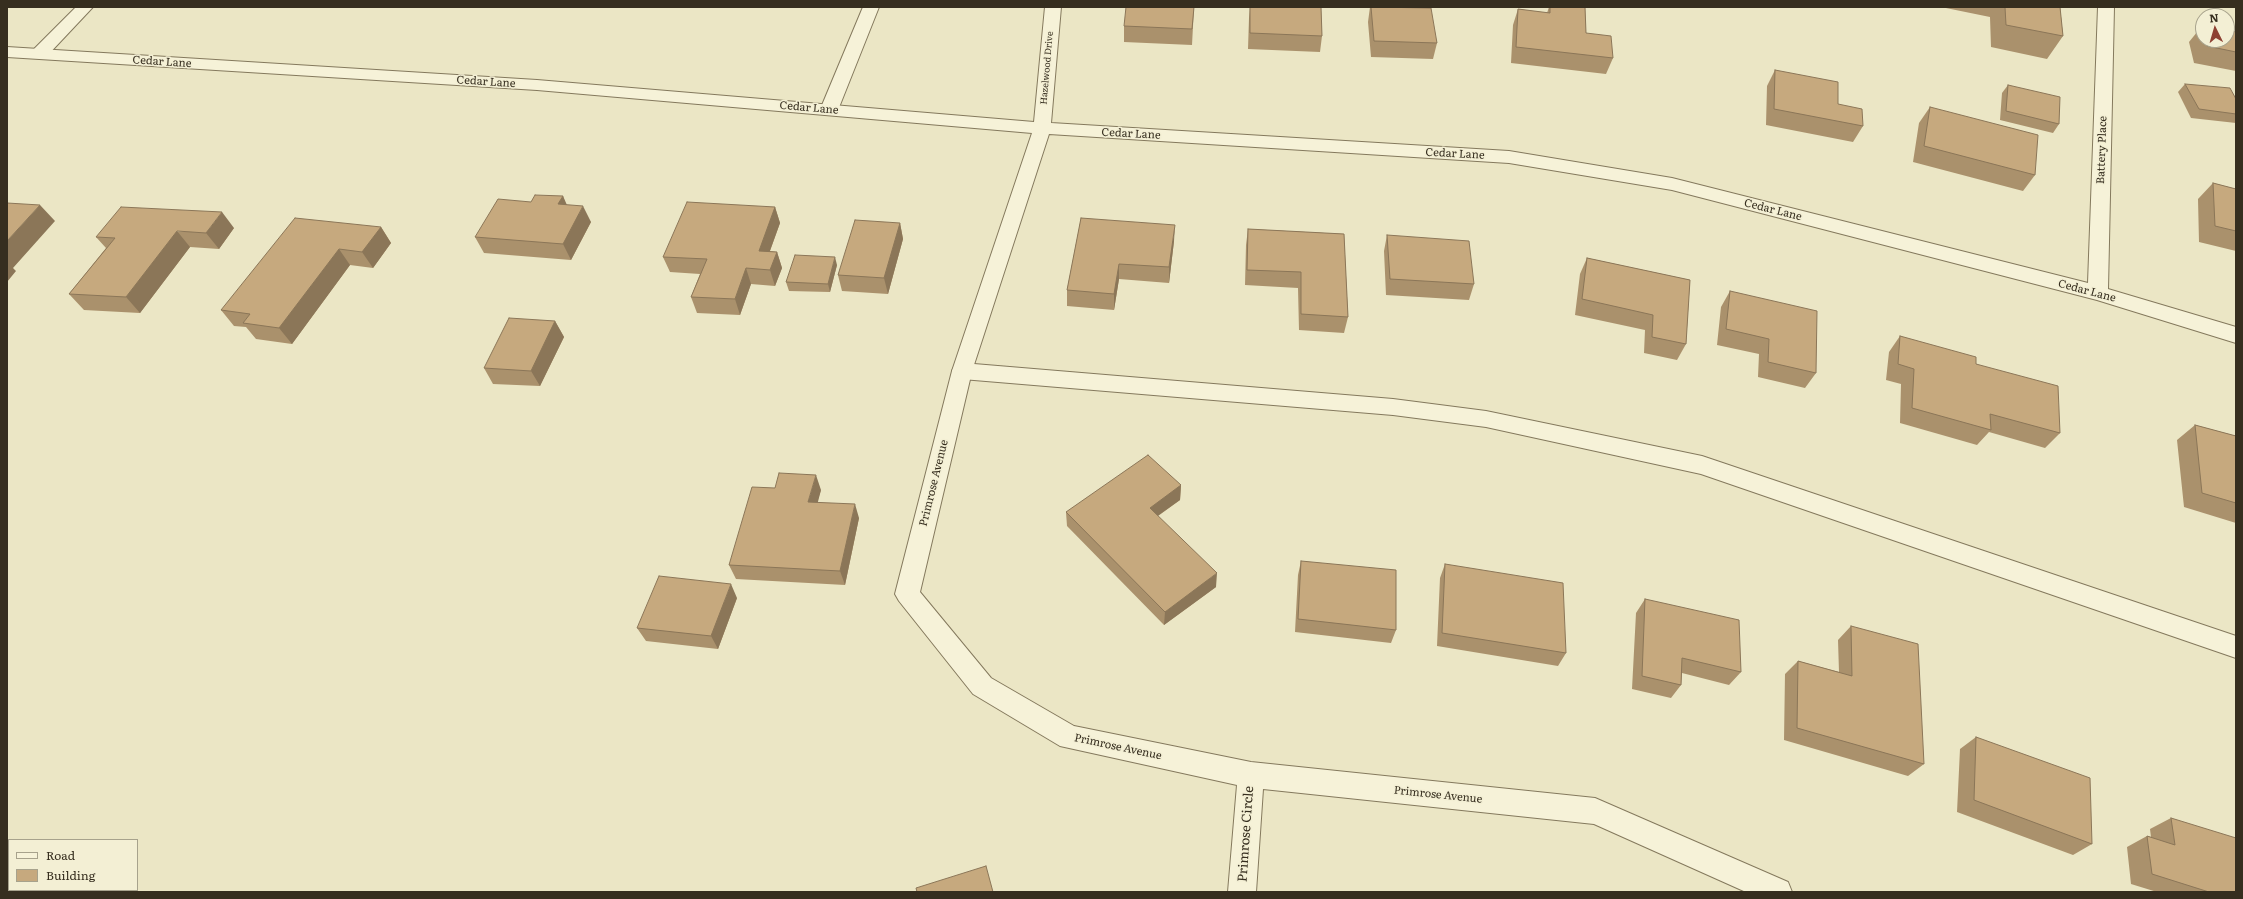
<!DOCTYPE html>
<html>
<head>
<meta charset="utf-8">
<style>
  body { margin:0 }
  #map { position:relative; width:2243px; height:899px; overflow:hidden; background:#ebe6c5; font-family:Literata,serif }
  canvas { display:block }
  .frame { position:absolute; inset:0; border:8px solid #362e1f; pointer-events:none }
  .legend { position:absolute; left:8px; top:839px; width:130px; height:52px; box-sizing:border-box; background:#f3efd4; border:1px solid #a7a28c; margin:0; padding:5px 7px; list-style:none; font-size:12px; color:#362e1f }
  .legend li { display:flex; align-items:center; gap:8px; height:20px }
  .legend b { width:20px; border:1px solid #a7a28c }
  .north { position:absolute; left:2195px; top:8px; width:40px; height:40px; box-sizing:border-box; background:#f3efd4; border:1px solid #a7a28c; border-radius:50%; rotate:355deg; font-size:11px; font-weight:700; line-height:16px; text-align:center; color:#362e1f }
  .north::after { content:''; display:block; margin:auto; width:14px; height:18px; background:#8e4132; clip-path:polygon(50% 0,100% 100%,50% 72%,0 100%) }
</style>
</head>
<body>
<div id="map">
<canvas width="2243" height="899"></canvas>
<div class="frame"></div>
<ul class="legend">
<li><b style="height:5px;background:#f6f2d8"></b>Road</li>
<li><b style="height:11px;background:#c6a97e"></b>Building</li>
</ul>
<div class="north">N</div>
</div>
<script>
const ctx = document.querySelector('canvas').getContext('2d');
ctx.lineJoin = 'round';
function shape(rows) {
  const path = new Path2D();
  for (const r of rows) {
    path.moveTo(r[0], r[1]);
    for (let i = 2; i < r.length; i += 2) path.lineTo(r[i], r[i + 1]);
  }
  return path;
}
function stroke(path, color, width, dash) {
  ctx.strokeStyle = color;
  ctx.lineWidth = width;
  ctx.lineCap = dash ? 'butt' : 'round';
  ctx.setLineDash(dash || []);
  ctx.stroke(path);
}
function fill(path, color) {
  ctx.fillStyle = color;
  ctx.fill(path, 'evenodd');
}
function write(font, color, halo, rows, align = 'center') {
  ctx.font = font + ' Literata,serif';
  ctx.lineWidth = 3;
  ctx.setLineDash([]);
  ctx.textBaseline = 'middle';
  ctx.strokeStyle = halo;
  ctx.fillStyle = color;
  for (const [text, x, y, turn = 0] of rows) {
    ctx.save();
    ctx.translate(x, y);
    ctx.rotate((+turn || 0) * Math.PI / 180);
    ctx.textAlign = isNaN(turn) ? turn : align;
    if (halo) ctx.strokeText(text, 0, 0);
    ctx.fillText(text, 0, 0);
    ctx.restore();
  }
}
const lane = shape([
  [76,7,93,7,45,58,33,58,31,54,33,50,76,7],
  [863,7,879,7,838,110,835,114,829,115,823,114,820,110,863,7],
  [962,363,1393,399,1486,411,1702,456,2236,636,2236,658,1701,474,1486,427,1393,415,962,379,955,377,952,371,955,365,962,363]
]);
const street = shape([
  [1045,7,1061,7,1051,123,1509,151,1672,178,2088,283,2098,7,2114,7,2108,289,2236,327,2236,343,2097,300,1672,190,1509,163,1049,134,972,371,920,592,991,678,1074,726,1251,762,1595,798,1788,882,1792,892,1746,892,1594,824,1263,789,1256,892,1228,892,1237,785,1060,746,973,694,899,601,895,594,952,371,1032,133,537,90,7,57,7,47,537,80,1034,122,1045,7]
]);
const highway = shape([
  [7,869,9,870,9,890,22,890,21,892,7,892,7,869]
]);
stroke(lane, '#84795d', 2);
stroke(street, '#84795d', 2);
stroke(highway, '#524631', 2);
fill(lane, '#f6f2d8');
fill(street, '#f6f2d8');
fill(highway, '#d3b45d');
fill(shape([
  [904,7,975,7,975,8,905,8],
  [1194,7,1192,45,1124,42,1124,26],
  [1250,7,1321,7,1322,36,1320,52,1248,49,1249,18],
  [1370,7,1415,7,1437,43,1433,59,1371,57,1368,22],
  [1549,7,1585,7,1586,33,1613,58,1606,74,1511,63,1513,25,1518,9,1547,13],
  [1941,7,2060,7,2063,36,2047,59,1991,47,1990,17],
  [2202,26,2203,26,2203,40,2227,40,2236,32,2236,71,2194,63,2189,42],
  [1775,70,1863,126,1853,142,1766,125,1767,86],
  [2185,84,2236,99,2236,123,2191,118,2178,92],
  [2008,85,2059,124,2053,133,2000,120,2002,93],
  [1930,107,2035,175,2023,191,1913,162,1919,123],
  [2213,183,2236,189,2236,251,2199,242,2198,199],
  [563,196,566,205,591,222,571,260,484,253,475,237,531,202],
  [775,207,780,223,770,251,777,252,782,268,775,286,751,284,740,315,697,313,691,297,700,274,670,272,663,257],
  [1081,218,1174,241,1169,283,1119,279,1114,310,1067,306,1067,290],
  [900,223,903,239,888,294,842,291,838,275],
  [381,227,391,243,373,268,350,265,292,344,256,339,246,327,234,326,221,310],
  [234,228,219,249,190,247,140,313,84,310,69,294,106,248,96,237],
  [1248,229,1344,234,1348,317,1344,333,1299,330,1298,288,1245,285,1246,245],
  [1387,235,1474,284,1469,300,1386,295,1384,251],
  [1587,258,1690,280,1686,344,1677,360,1644,353,1645,330,1575,315,1580,274],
  [837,265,830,292,789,291,786,282],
  [1730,291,1816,373,1805,388,1758,377,1759,354,1717,345,1721,307],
  [555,321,564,337,540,386,493,384,484,368],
  [1900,336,1976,364,2060,433,2045,448,1989,432,1977,445,1900,423,1901,384,1886,380,1889,352],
  [2195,425,2236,436,2236,523,2184,507,2177,440],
  [1181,485,1180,500,1158,516,1216,587,1164,625,1067,526,1066,512],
  [821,490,817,502,859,518,845,585,736,579,729,565],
  [1301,561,1396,630,1391,643,1295,632,1298,575],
  [1445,564,1566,653,1558,666,1437,646,1440,578],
  [737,598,718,649,646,641,637,628],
  [1645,599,1741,672,1729,685,1682,673,1681,685,1671,698,1632,689,1636,613],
  [1851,626,1924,764,1908,776,1784,740,1785,674,1798,661,1839,672,1838,640],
  [1976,737,2092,844,2073,855,1957,812,1960,749],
  [2171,818,2236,892,2157,892,2131,884,2127,847,2147,836,2151,837,2150,829]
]), '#aa916c');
fill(shape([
  [563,196,570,212,558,204],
  [40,205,55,221,13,268,16,271,7,282,7,241],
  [583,206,591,222,571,260,563,244],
  [775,207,780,223,764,267,759,251],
  [222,212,234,228,219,249,206,233],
  [900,223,903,239,888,294,884,278],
  [1175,225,1174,241,1169,283,1169,267],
  [381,227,391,243,373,268,362,252],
  [177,231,190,247,140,313,126,297],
  [339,249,350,265,292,344,279,328],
  [777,252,782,268,775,286,770,270],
  [835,257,837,265,830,292,828,284],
  [1119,264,1119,279,1114,310,1114,294],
  [746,268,751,284,740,315,735,299],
  [555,321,564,337,540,386,531,371],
  [816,475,821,490,814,517,808,502],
  [1181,485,1180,500,1149,522,1150,508],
  [855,504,859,518,845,585,840,571],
  [1217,573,1216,587,1164,625,1165,612],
  [731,584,737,598,718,649,711,636]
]), '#8b7658');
const building = shape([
  [1126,7,1194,7,1192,29,1124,26,1126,7],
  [1250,7,1321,7,1322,36,1250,33,1250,7],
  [1371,7,1431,8,1437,43,1374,41,1371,7],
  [1550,7,1585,7,1586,33,1611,36,1613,58,1516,47,1518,9,1550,13,1550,7],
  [2005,7,2060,7,2063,36,2006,25,2005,7],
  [2227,30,2236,32,2236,52,2207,46,2206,40,2227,40,2227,30],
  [1775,70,1838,82,1838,104,1862,109,1863,126,1774,109,1775,70],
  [2185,84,2230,88,2236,99,2236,114,2199,109,2185,84],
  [2008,85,2060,97,2059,124,2006,111,2008,85],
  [1930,107,2038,135,2035,175,1924,146,1930,107],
  [2213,183,2236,189,2236,231,2215,226,2213,183],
  [535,195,563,196,558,204,583,206,563,244,475,237,498,199,531,202,535,195],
  [687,202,775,207,759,251,777,252,770,270,746,268,735,299,691,297,707,259,663,257,687,202],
  [7,203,40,205,7,241,7,203],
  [121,207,222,212,206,233,177,231,126,297,69,294,115,238,96,237,121,207],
  [295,218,381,227,362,252,339,249,279,328,243,323,250,314,221,310,295,218],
  [1081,218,1175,225,1169,267,1119,264,1114,294,1067,290,1081,218],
  [855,220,900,223,884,278,838,275,855,220],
  [1248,229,1344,234,1348,317,1301,314,1301,272,1247,270,1248,229],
  [1387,235,1469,241,1474,284,1390,279,1387,235],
  [795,255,835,257,828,284,786,282,795,255],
  [1587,258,1690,280,1686,344,1652,337,1653,315,1582,299,1587,258],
  [1730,291,1817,311,1816,373,1768,362,1769,339,1726,329,1730,291],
  [509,318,555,321,531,371,484,368,509,318],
  [1900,336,1976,357,1976,364,2058,386,2060,433,1990,414,1991,430,1912,408,1914,369,1898,364,1900,336],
  [2195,425,2236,436,2236,503,2202,493,2195,425],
  [1148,455,1181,485,1150,508,1217,573,1165,612,1066,512,1148,455],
  [779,473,816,475,808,502,855,504,840,571,729,565,752,487,775,488,779,473],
  [1301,561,1396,570,1396,630,1298,619,1301,561],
  [1445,564,1563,583,1566,653,1442,633,1445,564],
  [659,576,731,584,711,636,637,628,659,576],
  [1645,599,1739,620,1741,672,1682,658,1681,685,1642,676,1645,599],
  [1851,626,1918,644,1924,764,1797,728,1798,661,1852,676,1851,626],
  [1976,737,2090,778,2092,844,1974,800,1976,737],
  [2171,818,2236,838,2236,892,2209,892,2152,874,2147,836,2175,845,2171,818],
  [986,866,993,892,917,892,916,888,986,866]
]);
fill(building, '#c6a97e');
stroke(building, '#8b7658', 1);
write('9px', '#362e1f', '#f3efd4', [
  ["Hazelwood Drive",1047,68,-85]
]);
write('11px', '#362e1f', '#f3efd4', [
  ["Cedar Lane",162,62,4],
  ["Cedar Lane",486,82,4],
  ["Cedar Lane",809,108,5],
  ["Cedar Lane",1131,134,3],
  ["Battery Place",2102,150,-88],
  ["Cedar Lane",1455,154,3],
  ["Cedar Lane",1773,210,14],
  ["Cedar Lane",2087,291,15],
  ["Primrose Avenue",934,483,-76],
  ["Primrose Avenue",1118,747,12],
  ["Primrose Avenue",1438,795,6]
]);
write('13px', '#362e1f', '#f3efd4', [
  ["Primrose Circle",1246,834,-86]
]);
</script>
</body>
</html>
